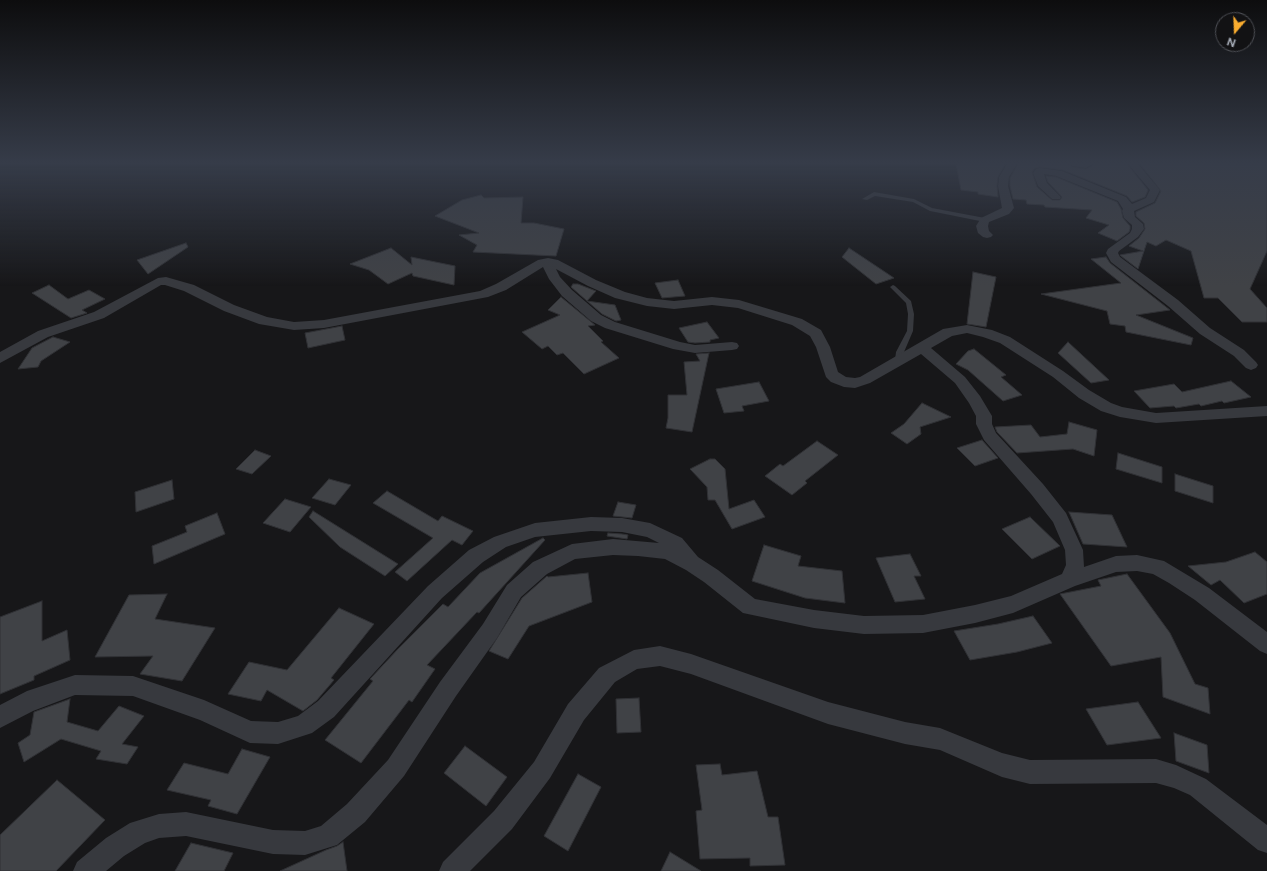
<!DOCTYPE html>
<html>
<head>
<meta charset="utf-8">
<style>
  body { margin:0 }
  #map { position:relative; width:1267px; height:871px; overflow:hidden; background:#171719; font-family:"Public Sans",sans-serif }
  canvas { display:block }
  .north { position:absolute; left:1215px; top:12px; width:40px; height:40px; box-sizing:border-box; background:#121214; border:1px solid #4e5056; border-radius:50%; rotate:199deg; font-size:11px; font-weight:700; line-height:16px; text-align:center; color:#a8aeb9 }
  .north::after { content:''; display:block; margin:auto; width:14px; height:18px; background:#f9ac2f; clip-path:polygon(50% 0,100% 100%,50% 72%,0 100%) }
</style>
</head>
<body>
<div id="map">
<canvas width="1267" height="871"></canvas>
<div class="north">N</div>
</div>
<script>
const ctx = document.querySelector('canvas').getContext('2d');
ctx.lineJoin = 'round';
function fill(path, color) {
  ctx.fillStyle = color;
  ctx.fill(path, 'evenodd');
}
function shape(rows) {
  const path = new Path2D();
  for (const r of rows) {
    path.moveTo(r[0], r[1]);
    for (let i = 2; i < r.length; i += 2) path.lineTo(r[i], r[i + 1]);
  }
  return path;
}
function stroke(path, color, width, dash) {
  ctx.strokeStyle = color;
  ctx.lineWidth = width;
  ctx.lineCap = dash ? 'butt' : 'round';
  ctx.setLineDash(dash || []);
  ctx.stroke(path);
}
const building = shape([
  [956,164,1005,164,998,177,997,186,998,197,978,194,978,192,961,190,956,164],
  [1018,164,1070,164,1072,167,1086,169,1092,166,1092,164,1127,164,1148,190,1145,197,1132,202,1127,196,1063,170,1040,167,1035,168,1032,172,1037,187,1052,200,1060,200,1062,197,1048,182,1046,176,1056,177,1117,202,1121,209,1123,218,1130,226,1130,229,1129,232,1117,241,1098,233,1109,225,1086,218,1092,210,1045,207,1044,205,1027,204,1026,200,1013,199,1010,186,1010,178,1018,164],
  [1140,164,1267,164,1267,251,1250,289,1267,308,1267,322,1242,322,1218,298,1204,298,1191,251,1166,240,1156,246,1147,242,1138,269,1121,256,1120,255,1143,251,1129,246,1139,238,1145,229,1144,223,1136,216,1136,212,1155,203,1161,191,1140,164],
  [481,195,484,198,523,197,521,223,534,223,564,229,556,256,473,252,477,245,459,235,479,233,435,216,462,200,481,195],
  [186,243,188,247,148,274,137,260,186,243],
  [391,248,412,265,411,257,455,266,454,285,413,276,412,273,388,284,369,270,350,264,391,248],
  [849,248,894,278,876,284,842,257,849,248],
  [1106,257,1110,263,1170,310,1136,315,1193,338,1191,345,1126,332,1125,326,1110,324,1107,311,1041,294,1121,283,1091,259,1106,257],
  [973,272,996,277,986,327,967,324,973,272],
  [678,280,685,296,662,298,655,283,678,280],
  [573,284,578,284,596,291,587,301,571,287,573,284],
  [49,285,68,299,89,290,105,299,82,310,87,313,71,318,32,293,49,285],
  [561,297,595,325,588,326,603,341,601,342,619,358,584,374,563,353,557,355,548,346,542,349,522,332,560,315,548,310,561,297],
  [587,301,615,305,621,320,616,321,602,314,587,301],
  [707,322,719,338,710,340,710,342,695,343,688,342,679,328,707,322],
  [342,326,345,340,308,348,305,333,342,326],
  [53,337,70,342,41,361,38,367,18,369,32,348,53,337],
  [1068,342,1109,380,1091,383,1058,353,1068,342],
  [974,349,1006,375,1001,377,1022,395,1003,401,968,370,956,364,968,351,974,349],
  [709,353,692,432,666,428,668,418,668,395,687,395,684,362,700,361,696,354,709,353],
  [1231,381,1251,397,1224,403,1222,401,1201,406,1199,404,1176,408,1174,406,1150,408,1134,391,1174,384,1182,392,1231,381],
  [759,382,769,401,742,406,744,411,724,413,716,389,759,382],
  [922,403,951,417,920,427,921,434,907,444,891,433,904,424,922,403],
  [1069,422,1097,430,1094,456,1073,449,1017,453,997,432,995,427,1031,425,1040,437,1067,434,1069,422],
  [982,440,998,458,975,466,957,448,982,440],
  [817,441,838,455,805,481,807,483,792,495,765,476,780,464,783,466,817,441],
  [255,450,271,456,252,474,236,469,255,450],
  [1118,453,1162,467,1162,483,1116,469,1118,453],
  [710,459,715,459,725,469,729,509,754,500,765,517,732,529,715,500,708,500,707,487,690,469,710,459],
  [1175,474,1213,486,1213,503,1175,491,1175,474],
  [329,479,351,485,335,505,312,498,329,479],
  [172,480,174,499,136,512,135,492,172,480],
  [387,491,438,521,442,516,473,531,462,545,452,540,407,581,395,572,433,538,373,503,387,491],
  [285,499,311,507,290,532,263,523,285,499],
  [618,502,636,505,632,518,613,516,618,502],
  [313,511,398,564,385,576,340,547,309,517,313,511],
  [1069,512,1112,515,1127,547,1083,544,1069,512],
  [217,513,225,534,154,564,152,546,187,532,185,526,217,513],
  [1030,517,1060,546,1032,559,1002,529,1030,517],
  [608,533,622,534,628,535,627,539,607,536,608,533],
  [543,538,545,540,479,613,477,612,427,665,435,669,412,702,409,700,361,763,325,740,373,681,370,679,397,650,443,604,448,607,480,573,543,538],
  [764,545,801,556,798,566,842,571,845,603,805,598,752,581,764,545],
  [1255,552,1267,562,1267,594,1244,603,1220,580,1211,585,1188,566,1226,562,1255,552],
  [910,554,921,576,914,576,925,599,895,602,876,558,910,554],
  [588,573,592,602,529,626,508,659,489,651,522,598,547,576,548,577,588,573],
  [1127,574,1170,633,1195,684,1208,688,1210,714,1163,697,1161,657,1111,666,1060,594,1101,586,1098,580,1127,574],
  [167,594,155,619,215,628,182,681,140,674,153,656,95,657,129,595,167,594],
  [42,601,42,641,67,630,70,660,34,676,34,680,0,694,0,617,42,601],
  [339,608,374,624,331,678,334,680,317,700,303,711,267,690,261,701,228,694,249,662,287,670,339,608],
  [1033,616,1052,643,1017,652,970,660,954,631,998,624,1033,616],
  [639,698,641,732,617,733,616,699,639,698],
  [70,699,67,722,98,731,119,706,144,716,122,744,138,747,127,764,96,759,101,751,61,739,24,762,18,743,30,735,34,712,70,699],
  [1138,702,1161,738,1107,745,1086,709,1138,702],
  [1174,733,1207,745,1209,773,1176,761,1174,733],
  [465,746,507,777,486,806,444,773,465,746],
  [242,749,270,757,237,814,208,806,211,800,167,790,184,763,228,774,242,749],
  [720,764,722,775,757,771,768,817,778,817,785,865,750,866,750,858,700,859,696,811,702,810,696,765,720,764],
  [578,774,601,787,568,851,544,836,578,774],
  [57,780,105,820,56,871,0,871,0,835,57,780],
  [343,842,347,871,280,871,326,850,337,846,343,842],
  [191,843,233,853,224,871,175,871,191,843],
  [670,852,701,871,661,871,670,852]
]);
fill(building, '#404246');
stroke(building, '#303135', 1);
fill(shape([
  [874,192,914,199,932,208,985,218,988,220,985,222,930,211,913,202,875,196,867,200,862,199,874,192],
  [893,285,895,286,911,301,914,314,913,331,904,352,903,360,899,362,895,360,896,352,907,331,908,314,906,303,890,287,893,285]
]), '#37393e');
fill(shape([
  [1007,164,1017,164,1009,177,1008,186,1014,208,1009,214,989,222,988,226,989,231,993,235,991,237,987,238,983,237,978,233,976,226,981,218,1002,208,998,186,999,177,1007,164],
  [1071,164,1091,164,1091,165,1086,168,1072,166,1071,164],
  [1128,164,1138,164,1160,190,1154,202,1134,211,1135,217,1143,224,1144,229,1138,237,1119,251,1118,253,1120,257,1178,300,1210,328,1244,350,1256,362,1258,365,1256,368,1251,370,1246,368,1234,356,1200,334,1168,306,1111,262,1106,253,1108,249,1130,233,1132,229,1132,225,1124,218,1122,211,1123,209,1118,201,1056,176,1044,174,1047,183,1061,197,1060,199,1052,199,1038,186,1033,173,1036,169,1040,168,1062,171,1126,197,1132,204,1146,198,1150,190,1128,164],
  [548,258,558,260,596,280,625,292,647,298,674,301,712,297,739,300,802,319,821,330,830,347,838,372,846,377,855,378,860,377,943,329,967,325,992,330,1010,337,1063,371,1089,390,1111,403,1122,407,1156,413,1267,406,1267,416,1156,423,1120,417,1101,411,1079,398,1053,377,1000,343,983,337,967,333,952,336,931,348,965,377,980,396,992,416,992,424,996,433,1043,484,1066,513,1083,550,1084,567,1116,556,1137,555,1164,561,1209,588,1267,632,1267,654,1260,651,1195,600,1169,583,1153,574,1137,571,1116,572,1075,586,1013,613,975,623,923,633,864,634,814,628,743,613,704,582,686,570,665,559,638,556,613,555,575,559,547,574,521,597,497,638,456,696,404,776,365,822,337,845,305,855,273,854,186,836,159,838,145,843,124,856,106,871,73,871,77,862,106,838,130,823,159,814,186,812,273,830,305,831,321,826,347,804,388,760,440,682,483,624,507,585,533,562,572,544,613,539,659,543,647,537,622,532,591,531,535,537,506,547,483,562,442,598,334,717,312,733,278,744,250,743,200,720,133,696,75,695,33,711,0,728,0,705,27,691,75,675,133,676,204,700,251,721,278,722,298,716,318,701,428,586,469,550,494,537,535,523,591,517,622,518,650,523,682,538,698,557,718,570,755,599,814,610,864,616,923,615,975,605,1011,596,1062,574,1066,565,1065,550,1053,522,1031,494,984,440,976,424,976,416,969,403,955,383,921,354,870,383,855,388,844,387,831,382,826,377,816,347,810,336,792,325,738,308,712,305,674,309,647,306,615,298,588,286,556,269,560,277,572,290,601,315,615,322,680,342,695,345,732,342,737,343,739,346,737,349,732,350,695,353,673,349,605,328,591,321,562,296,549,279,543,267,506,290,488,297,324,328,294,330,259,324,224,311,184,291,165,285,161,285,104,318,48,337,0,363,0,352,38,331,94,312,158,278,166,277,194,285,234,305,267,317,294,322,324,320,480,291,496,284,538,260,548,258],
  [660,646,691,654,828,702,905,722,940,728,1002,753,1030,760,1156,759,1176,765,1206,779,1267,825,1267,853,1258,850,1190,795,1174,788,1156,783,1030,784,1002,777,940,750,905,744,828,724,691,674,660,666,637,669,615,682,584,720,550,778,512,829,470,871,439,871,443,862,494,811,534,762,568,704,599,668,634,650,660,646]
]), '#37393e');
const sky = ctx.createLinearGradient(0, 0, 0, 286);
sky.addColorStop(0, '#0d0d0e');
sky.addColorStop(0.57, '#363c49');
sky.addColorStop(1, '#363c4900');
ctx.fillStyle = sky;
ctx.fillRect(0, 0, 1267, 286);
</script>
</body>
</html>
